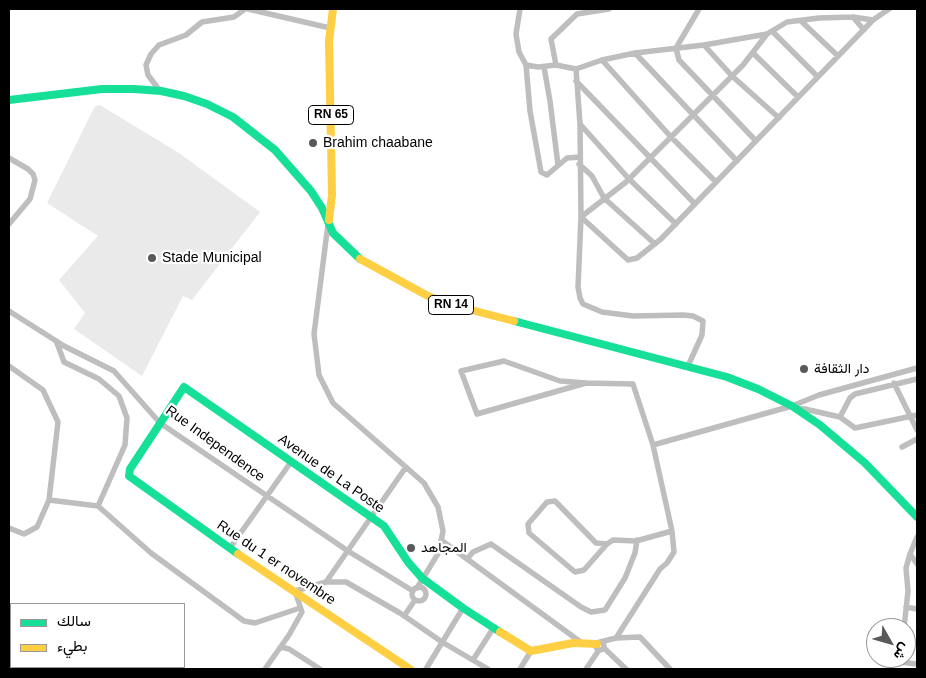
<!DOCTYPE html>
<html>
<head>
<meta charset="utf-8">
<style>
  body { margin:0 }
  #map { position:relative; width:926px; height:678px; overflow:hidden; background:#fff; font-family:Arial,Vazirmatn,sans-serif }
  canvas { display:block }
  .frame { position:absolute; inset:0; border:10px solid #000; pointer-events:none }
  .legend { position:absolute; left:10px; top:603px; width:175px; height:65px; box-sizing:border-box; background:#fff; border:1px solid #999; margin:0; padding:6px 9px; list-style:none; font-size:15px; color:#000 }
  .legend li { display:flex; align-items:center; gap:10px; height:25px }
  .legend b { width:25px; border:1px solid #999 }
  .north { position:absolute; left:866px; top:618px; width:50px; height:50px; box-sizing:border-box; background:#fff; border:1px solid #999; border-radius:50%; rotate:128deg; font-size:14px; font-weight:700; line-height:20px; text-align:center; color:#000 }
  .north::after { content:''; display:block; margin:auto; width:18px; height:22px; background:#595959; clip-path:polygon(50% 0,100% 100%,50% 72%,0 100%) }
</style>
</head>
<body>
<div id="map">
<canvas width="926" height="678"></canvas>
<div class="frame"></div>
<ul class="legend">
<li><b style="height:6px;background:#16e098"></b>سالك</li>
<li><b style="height:6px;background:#ffcf43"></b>بطيء</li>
</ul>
<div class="north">ش</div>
</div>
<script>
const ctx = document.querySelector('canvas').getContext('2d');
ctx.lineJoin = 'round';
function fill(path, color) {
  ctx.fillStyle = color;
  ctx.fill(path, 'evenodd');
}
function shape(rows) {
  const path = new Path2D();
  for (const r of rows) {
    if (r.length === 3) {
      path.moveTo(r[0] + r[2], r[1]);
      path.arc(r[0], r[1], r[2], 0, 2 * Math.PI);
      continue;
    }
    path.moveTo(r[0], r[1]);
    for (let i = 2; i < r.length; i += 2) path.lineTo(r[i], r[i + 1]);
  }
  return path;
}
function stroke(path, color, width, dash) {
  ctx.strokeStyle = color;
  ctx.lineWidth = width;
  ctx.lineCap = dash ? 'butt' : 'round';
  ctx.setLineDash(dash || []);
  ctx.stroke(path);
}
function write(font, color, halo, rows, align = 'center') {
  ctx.font = font + ' Arial,Vazirmatn,sans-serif';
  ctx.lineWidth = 4.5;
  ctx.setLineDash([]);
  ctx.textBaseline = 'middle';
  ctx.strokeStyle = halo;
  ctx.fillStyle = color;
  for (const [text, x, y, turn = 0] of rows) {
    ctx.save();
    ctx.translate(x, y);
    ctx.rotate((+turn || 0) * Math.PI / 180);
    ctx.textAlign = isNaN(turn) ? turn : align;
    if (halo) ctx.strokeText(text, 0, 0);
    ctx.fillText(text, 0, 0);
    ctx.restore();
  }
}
fill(shape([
  [100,105,179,153,260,212,192,300,183,296,142,376,74,329,85,313,59,280,98,236,47,203,95,106]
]), '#eaeaea');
stroke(shape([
  [248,9,330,28],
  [520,9,516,34,519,52,526,65,538,67,556,65,551,39,577,14,609,9],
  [699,9,676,48,679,60,756,141],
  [853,17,864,30],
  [801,21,838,56],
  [772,31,818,77],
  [767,34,743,65,626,182,581,217,628,260,637,258,661,239,873,20],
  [704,45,732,76,779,118],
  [635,53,737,161],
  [753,53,798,97],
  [602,60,671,137,716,182],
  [526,65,530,111,541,172,547,175,567,158,580,157],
  [556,65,576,69],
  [544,67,550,101,558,165],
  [576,81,695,204],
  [160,91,148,75,146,65,151,54,159,45,186,35,202,22,234,17,245,9],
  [580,124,629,179,676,224],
  [9,158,28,169,33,174,35,180,30,199,9,224],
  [579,164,592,176,604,198,655,244],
  [328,224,314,334,319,375,333,403,424,483,438,507,443,531,439,552,417,588],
  [9,311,64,346,114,371,160,423,348,551,413,591],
  [57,343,64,362,99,379,119,396,127,418,125,445,98,506,151,553,244,621,255,623,300,608],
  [9,366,43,390,58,422,49,500,37,527,24,534,9,528],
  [688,366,702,335,703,321,693,316,684,315,633,316,602,312,583,304,580,298,578,287,581,217,580,124,576,69,602,60,635,53,704,45,767,34,787,22,819,18,853,17,873,20,889,9],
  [586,383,560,381,504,361,461,371,477,414,586,383,633,384,653,445],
  [894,383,917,430],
  [796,407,840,417,855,428,917,415],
  [840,417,850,398,855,394,917,379],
  [902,447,917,439],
  [49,500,98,506],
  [917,537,910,554,917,564],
  [441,540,582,643],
  [607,544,584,570,575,572,529,533,528,524,547,502,555,501,596,543,607,544,613,540,636,541,672,531],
  [230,548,291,462],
  [467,559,473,552,491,544,581,607,591,612,605,610,625,578,635,553,637,540],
  [326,582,406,467],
  [419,594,7],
  [906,607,917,609],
  [404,616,415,600],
  [904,628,908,591,906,568,910,554],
  [9,631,11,637],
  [616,638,660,569,667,563,674,552,672,531,653,445,792,406,819,395,917,368],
  [906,641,917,642],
  [600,646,4],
  [600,642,616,638,640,637,670,669],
  [281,647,289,649,320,669],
  [604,648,626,669],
  [473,660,494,627],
  [900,662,917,664],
  [25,667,26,669],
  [265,669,289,635,302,612,295,591,326,582,346,582,400,613,442,642,488,669],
  [426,669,463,608],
  [520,669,531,651],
  [586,669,599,650]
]), '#bebebe', 5.5);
stroke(shape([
  [9,100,102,89,134,89,161,91,184,96,207,104,233,117,275,150,311,191,322,208,333,233,360,259],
  [514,321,727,377,758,389,792,406,820,425,865,463,917,517],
  [238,554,129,476,130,469,184,387,384,526,408,562,422,578,463,608,500,632]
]), '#16e098', 8);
stroke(shape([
  [329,220,332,195,329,41,333,9],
  [360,259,428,296,448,304,514,321],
  [238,554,410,669],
  [500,632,531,651,573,643,597,644]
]), '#ffcf43', 8);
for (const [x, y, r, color] of [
  [313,143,5,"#595959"],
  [152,258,5,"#595959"],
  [804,369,5,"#595959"],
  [411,548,5,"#595959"]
]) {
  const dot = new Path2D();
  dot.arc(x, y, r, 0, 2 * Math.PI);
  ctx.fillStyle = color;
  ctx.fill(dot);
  stroke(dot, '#fff', 2);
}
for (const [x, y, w] of [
  [331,115,45],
  [451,305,45]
]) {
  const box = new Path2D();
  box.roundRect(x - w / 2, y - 9.5, w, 19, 4);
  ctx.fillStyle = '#fff';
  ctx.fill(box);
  stroke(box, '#000', 1);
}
write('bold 12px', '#000', null, [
  ["RN 65",331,115],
  ["RN 14",451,305]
]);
write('14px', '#000', '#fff', [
  ["Brahim chaabane",323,143],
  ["Stade Municipal",162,258],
  ["دار الثقافة",814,369],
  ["المجاهد",421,548]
], 'left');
write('14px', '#000', '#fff', [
  ["Rue Independence",215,444,36],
  ["Avenue de La Poste",331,474,35],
  ["Rue du 1 er novembre",276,563,34]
]);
</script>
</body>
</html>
